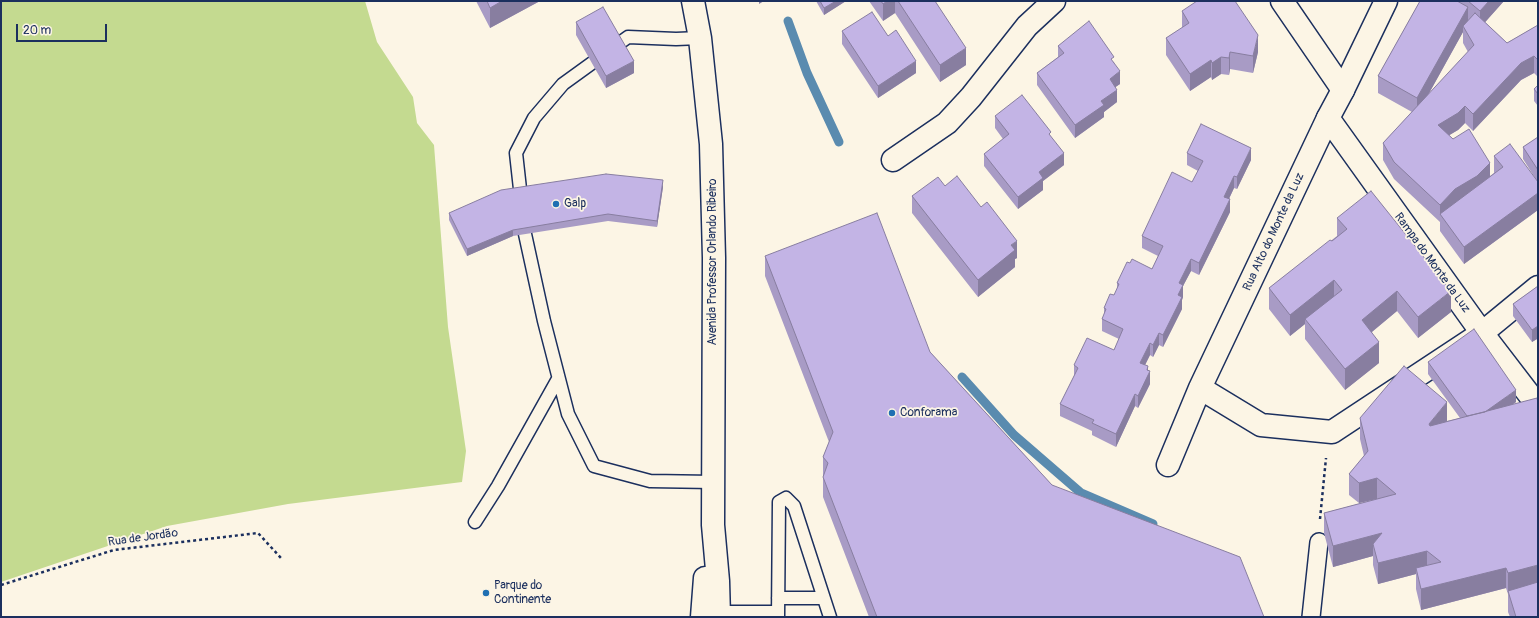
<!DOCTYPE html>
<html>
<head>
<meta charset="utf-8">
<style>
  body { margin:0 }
  #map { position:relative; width:1539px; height:618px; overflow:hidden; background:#fcf5e5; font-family:Pangolin,sans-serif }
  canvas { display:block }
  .frame { position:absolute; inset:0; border:2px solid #1b2f5e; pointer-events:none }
  .scale { position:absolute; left:16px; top:24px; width:91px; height:18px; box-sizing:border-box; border:2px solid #1b2f5e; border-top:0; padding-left:5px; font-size:12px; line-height:14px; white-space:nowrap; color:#1b2f5e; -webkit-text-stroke:3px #fcf5e5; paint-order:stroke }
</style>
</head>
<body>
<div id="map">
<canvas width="1539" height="618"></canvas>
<div class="frame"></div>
<div class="scale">20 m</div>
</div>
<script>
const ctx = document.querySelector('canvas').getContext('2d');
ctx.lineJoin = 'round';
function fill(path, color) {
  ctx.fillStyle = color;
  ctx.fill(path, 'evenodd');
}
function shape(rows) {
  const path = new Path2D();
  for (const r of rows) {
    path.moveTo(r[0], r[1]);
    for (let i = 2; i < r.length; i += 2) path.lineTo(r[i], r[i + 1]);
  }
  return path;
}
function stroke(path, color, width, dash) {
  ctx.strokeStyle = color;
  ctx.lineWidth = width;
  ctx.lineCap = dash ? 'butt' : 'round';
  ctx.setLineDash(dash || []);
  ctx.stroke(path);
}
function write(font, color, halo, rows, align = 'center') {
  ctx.font = font + ' Pangolin,sans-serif';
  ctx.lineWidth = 3.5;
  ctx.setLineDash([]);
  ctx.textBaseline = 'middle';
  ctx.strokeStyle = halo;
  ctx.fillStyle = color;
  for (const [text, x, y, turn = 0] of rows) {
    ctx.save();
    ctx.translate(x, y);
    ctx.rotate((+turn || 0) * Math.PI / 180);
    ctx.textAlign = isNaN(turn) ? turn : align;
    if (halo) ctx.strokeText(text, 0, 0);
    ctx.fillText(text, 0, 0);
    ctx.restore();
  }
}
fill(shape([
  [1,1,365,1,377,42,413,97,417,123,434,145,448,327,466,451,462,482,288,504,167,526,1,582]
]), '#c4da90');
stroke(shape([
  [788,21,807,73,839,142],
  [962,377,1014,435,1081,493,1153,524]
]), '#5a8baf', 9);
const service = shape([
  [700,38,676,39,628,37,563,84,534,118,516,153,525,234,544,321,568,414,594,466,650,481,713,482],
  [475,522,498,486,558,379],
  [778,598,823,598],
  [719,612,778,612],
  [778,617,779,502,786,498,794,506,830,617]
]);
const pedestrian = shape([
  [1311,617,1319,542]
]);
const minor = shape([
  [1343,90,1386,1],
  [893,160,947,123,971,97,1027,26,1054,1],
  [1200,388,1261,425,1332,432,1482,333,1538,287],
  [1168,465,1200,388,1328,118]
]);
const tertiary = shape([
  [1282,1,1343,90,1328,118,1482,333,1538,406]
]);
const secondary = shape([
  [693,1,700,38,711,144,714,258,713,525,718,581,719,617],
  [702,617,705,578]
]);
stroke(service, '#1b2f5e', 15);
stroke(pedestrian, '#1b2f5e', 20);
stroke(minor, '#1b2f5e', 25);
stroke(tertiary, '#1b2f5e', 25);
stroke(secondary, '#1b2f5e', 25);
stroke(shape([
  [1320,519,1326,458],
  [1,585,114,550,258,533,281,558]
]), '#1b2f5e', 2.5, [3, 3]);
stroke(service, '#fcf5e5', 12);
stroke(pedestrian, '#fcf5e5', 17);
stroke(minor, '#fcf5e5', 22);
stroke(tertiary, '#fcf5e5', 22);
stroke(secondary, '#fcf5e5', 22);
fill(shape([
  [476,1,540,1,490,28],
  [816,1,846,1,824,15],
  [869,1,935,1,966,65,940,82,895,13,883,21],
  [1420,1,1504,1,1485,22,1507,43,1538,25,1538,77,1534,73,1521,80,1473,131,1465,123,1458,130,1449,135,1490,176,1494,173,1494,156,1537,181,1523,159,1523,147,1538,137,1538,210,1464,264,1440,231,1440,222,1394,179,1383,160,1383,143,1412,112,1378,93,1378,76],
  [1463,32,1463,43,1468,52,1428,95],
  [1182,11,1258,52,1253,73,1230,69,1229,75,1221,74,1212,80,1211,77,1190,91,1166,55,1166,38,1182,28],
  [576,22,634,73,606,88,576,35],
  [842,31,888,36,916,73,878,98,842,44],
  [1058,46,1114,62,1120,84,1115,87,1117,102,1104,112,1104,117,1075,138,1037,85,1037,73,1058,57],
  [1538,85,1538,106,1534,101,1534,89],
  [995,116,1051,137,1064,165,1043,181,1043,190,1018,209,984,166,984,154,1003,139,995,128],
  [1187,153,1251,160,1237,189,1234,188,1229,199,1230,212,1199,275,1191,271,1183,286,1183,297,1182,300,1182,309,1163,347,1159,345,1153,357,1150,355,1145,365,1148,370,1150,384,1138,408,1135,406,1116,447,1092,435,1092,431,1060,416,1060,404,1074,376,1074,365,1114,350,1119,339,1102,331,1102,319,1104,315,1104,308,1114,295,1117,289,1117,283,1130,263,1152,269,1158,256,1142,248,1142,236,1192,182,1198,171,1187,165],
  [945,186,1017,258,1015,259,1015,267,978,297,912,213,912,196],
  [663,187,657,227,608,221,513,236,467,256,449,220,449,213],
  [1337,218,1451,312,1418,338,1397,311,1372,332,1379,363,1345,390,1305,339,1305,324,1290,336,1269,309,1269,288,1337,236],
  [765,256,930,352,1052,485,1264,617,869,617,823,497,823,457,829,442,765,276],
  [1538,286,1538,347,1537,346,1537,339,1532,342,1513,316,1513,304],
  [1428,362,1516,402,1512,405,1538,617,1510,617,1508,612,1508,594,1506,588,1421,610,1416,589,1416,574,1378,584,1373,565,1373,556,1333,567,1324,533,1324,513,1377,499,1359,503,1349,495,1349,474,1364,456,1360,439,1360,418,1447,421,1460,418,1428,374]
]), '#a89bc5');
fill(shape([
  [502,1,540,1,490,28,490,8],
  [759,1,764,1,759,4],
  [836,1,846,1,824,15,824,8],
  [887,1,895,1,895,13,883,21,883,4],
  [1489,1,1504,1,1480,28,1480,11],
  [1468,7,1468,24,1463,26,1463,32,1417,115,1417,98],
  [1258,35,1258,52,1253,73,1253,56],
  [966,48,966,65,940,82,940,65],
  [1230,52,1230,69,1229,75,1229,58],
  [1534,56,1534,73,1521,80,1473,131,1473,114,1521,63],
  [1221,57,1221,74,1212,80,1212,63],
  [1211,60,1211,77,1190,91,1190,74],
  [634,61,634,73,606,88,606,76],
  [916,61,916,73,878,98,878,86],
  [1120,71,1120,84,1110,91,1110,79],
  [1117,90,1117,102,1104,112,1104,117,1075,138,1075,125,1101,101],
  [1465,106,1465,123,1458,130,1438,142,1438,125],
  [1251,148,1251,160,1237,189,1237,177],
  [1064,153,1064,165,1043,181,1043,190,1018,209,1018,197,1039,172],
  [1490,163,1490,180,1440,214,1440,222,1440,205,1455,189],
  [1234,176,1234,188,1224,209,1224,197],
  [663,180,663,187,657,227,657,221],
  [1538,193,1538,210,1464,264,1464,247],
  [1230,199,1230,212,1199,275,1199,263],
  [513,230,513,236,467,256,467,249],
  [1017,241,1017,258,1015,259,1015,267,978,297,978,280,1011,245],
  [1191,259,1191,271,1183,286,1183,297,1182,300,1182,309,1163,347,1163,335,1178,295,1179,283],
  [1334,280,1334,301,1305,319,1305,324,1290,336,1290,315],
  [1397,291,1397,311,1362,340,1362,320],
  [1451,291,1451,312,1418,338,1418,317],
  [1538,326,1538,330,1537,329,1537,339,1532,342,1532,330],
  [1159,333,1159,345,1153,357,1153,345],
  [1379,342,1379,363,1345,390,1345,369],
  [1150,343,1150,355,1140,375,1140,363],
  [1148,366,1148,375,1150,371,1150,384,1138,408,1138,396],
  [1516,390,1516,402,1471,434,1471,422],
  [1135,394,1135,406,1116,447,1116,434],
  [1447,402,1447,422,1429,444,1429,424],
  [1377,478,1377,499,1359,503,1359,483],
  [1382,533,1373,544,1373,556,1333,567,1333,546],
  [1427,551,1427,571,1416,568,1416,574,1378,584,1378,563],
  [1538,565,1538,586,1508,591,1508,594,1508,573],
  [1506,568,1506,588,1421,610,1421,589]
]), '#887ea0');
const building = shape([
  [487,1,502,1,490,8,487,1],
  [820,1,836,1,824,8,820,1],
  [881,1,887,1,883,4,881,1],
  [898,1,935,1,966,48,940,65,898,1],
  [1197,1,1235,1,1258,35,1253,56,1230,52,1229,58,1221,57,1212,63,1211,60,1190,74,1166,38,1189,23,1182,11,1197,1],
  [1420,1,1457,1,1468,7,1417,98,1378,76,1420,1],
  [1468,1,1489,1,1480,11,1468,1],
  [603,7,634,61,606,76,576,22,603,7],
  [872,12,888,36,896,30,916,61,878,86,842,31,872,12],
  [1475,13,1507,43,1538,25,1538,60,1534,56,1521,63,1473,114,1465,106,1458,113,1438,125,1453,139,1469,129,1490,163,1477,176,1455,189,1440,205,1394,162,1383,143,1474,45,1463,26,1475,13],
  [1089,21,1114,57,1111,59,1120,71,1110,79,1117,90,1101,101,1104,105,1075,125,1037,73,1064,53,1058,46,1089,21],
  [1538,85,1538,94,1534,89,1538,85],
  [1022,95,1051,132,1049,134,1064,153,1039,172,1043,178,1018,197,984,154,1009,134,995,116,1022,95],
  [1201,124,1251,148,1237,177,1234,176,1224,197,1230,199,1199,263,1191,259,1179,283,1183,285,1178,295,1182,297,1163,335,1159,333,1153,345,1150,343,1140,363,1148,366,1147,370,1150,371,1138,396,1135,394,1116,434,1092,423,1094,420,1060,404,1078,368,1074,365,1087,338,1114,350,1123,329,1102,319,1106,309,1104,308,1110,294,1114,295,1119,284,1117,283,1127,262,1130,263,1132,259,1152,269,1163,246,1142,236,1172,172,1192,182,1203,161,1187,153,1201,124],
  [1538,137,1538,170,1523,147,1538,137],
  [1510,144,1538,182,1538,193,1464,247,1440,214,1503,167,1494,156,1510,144],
  [606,174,663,180,657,221,608,214,513,230,467,249,449,213,501,190,606,174],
  [957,176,981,207,987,202,1017,241,1011,245,1015,250,978,280,912,196,938,177,945,186,957,176],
  [1371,191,1451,291,1418,317,1397,291,1362,320,1379,342,1345,369,1305,319,1342,290,1334,280,1290,315,1269,288,1330,240,1332,241,1347,229,1337,218,1371,191],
  [877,213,930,352,1052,485,1240,557,1264,617,877,617,823,477,828,463,823,457,833,432,765,256,877,213],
  [1538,286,1538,326,1532,330,1513,304,1538,286],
  [1474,329,1516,390,1485,412,1467,416,1428,362,1474,329],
  [1404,366,1447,402,1429,424,1430,426,1537,398,1538,403,1538,565,1508,573,1506,568,1421,589,1416,568,1441,562,1427,551,1378,563,1373,544,1382,533,1333,546,1324,513,1396,494,1377,478,1359,483,1349,474,1368,451,1360,418,1404,366],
  [1538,582,1538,617,1516,617,1508,591,1538,582]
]);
fill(building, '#c3b4e5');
stroke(building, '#887ea0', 1);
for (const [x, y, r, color] of [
  [556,204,4,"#1f6fb2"],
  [892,413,4,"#1f6fb2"],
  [486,593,4,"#1f6fb2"]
]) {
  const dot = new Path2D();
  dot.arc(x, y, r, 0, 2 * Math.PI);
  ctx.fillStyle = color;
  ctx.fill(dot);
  stroke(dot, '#fcf5e5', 1.5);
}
write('12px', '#1b2f5e', '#fcf5e5', [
  ["Galp",564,204],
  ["Conforama",900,413],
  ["Parque do",494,586],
  ["Continente",494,600]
], 'left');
write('12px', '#1b2f5e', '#fcf5e5', [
  ["Rua Alto do Monte da Luz",1274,232,-65],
  ["Avenida Professor Orlando Ribeiro",713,262,-90],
  ["Rampa do Monte da Luz",1432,263,54],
  ["Rua de Jordão",143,538,-8]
]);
</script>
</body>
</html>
